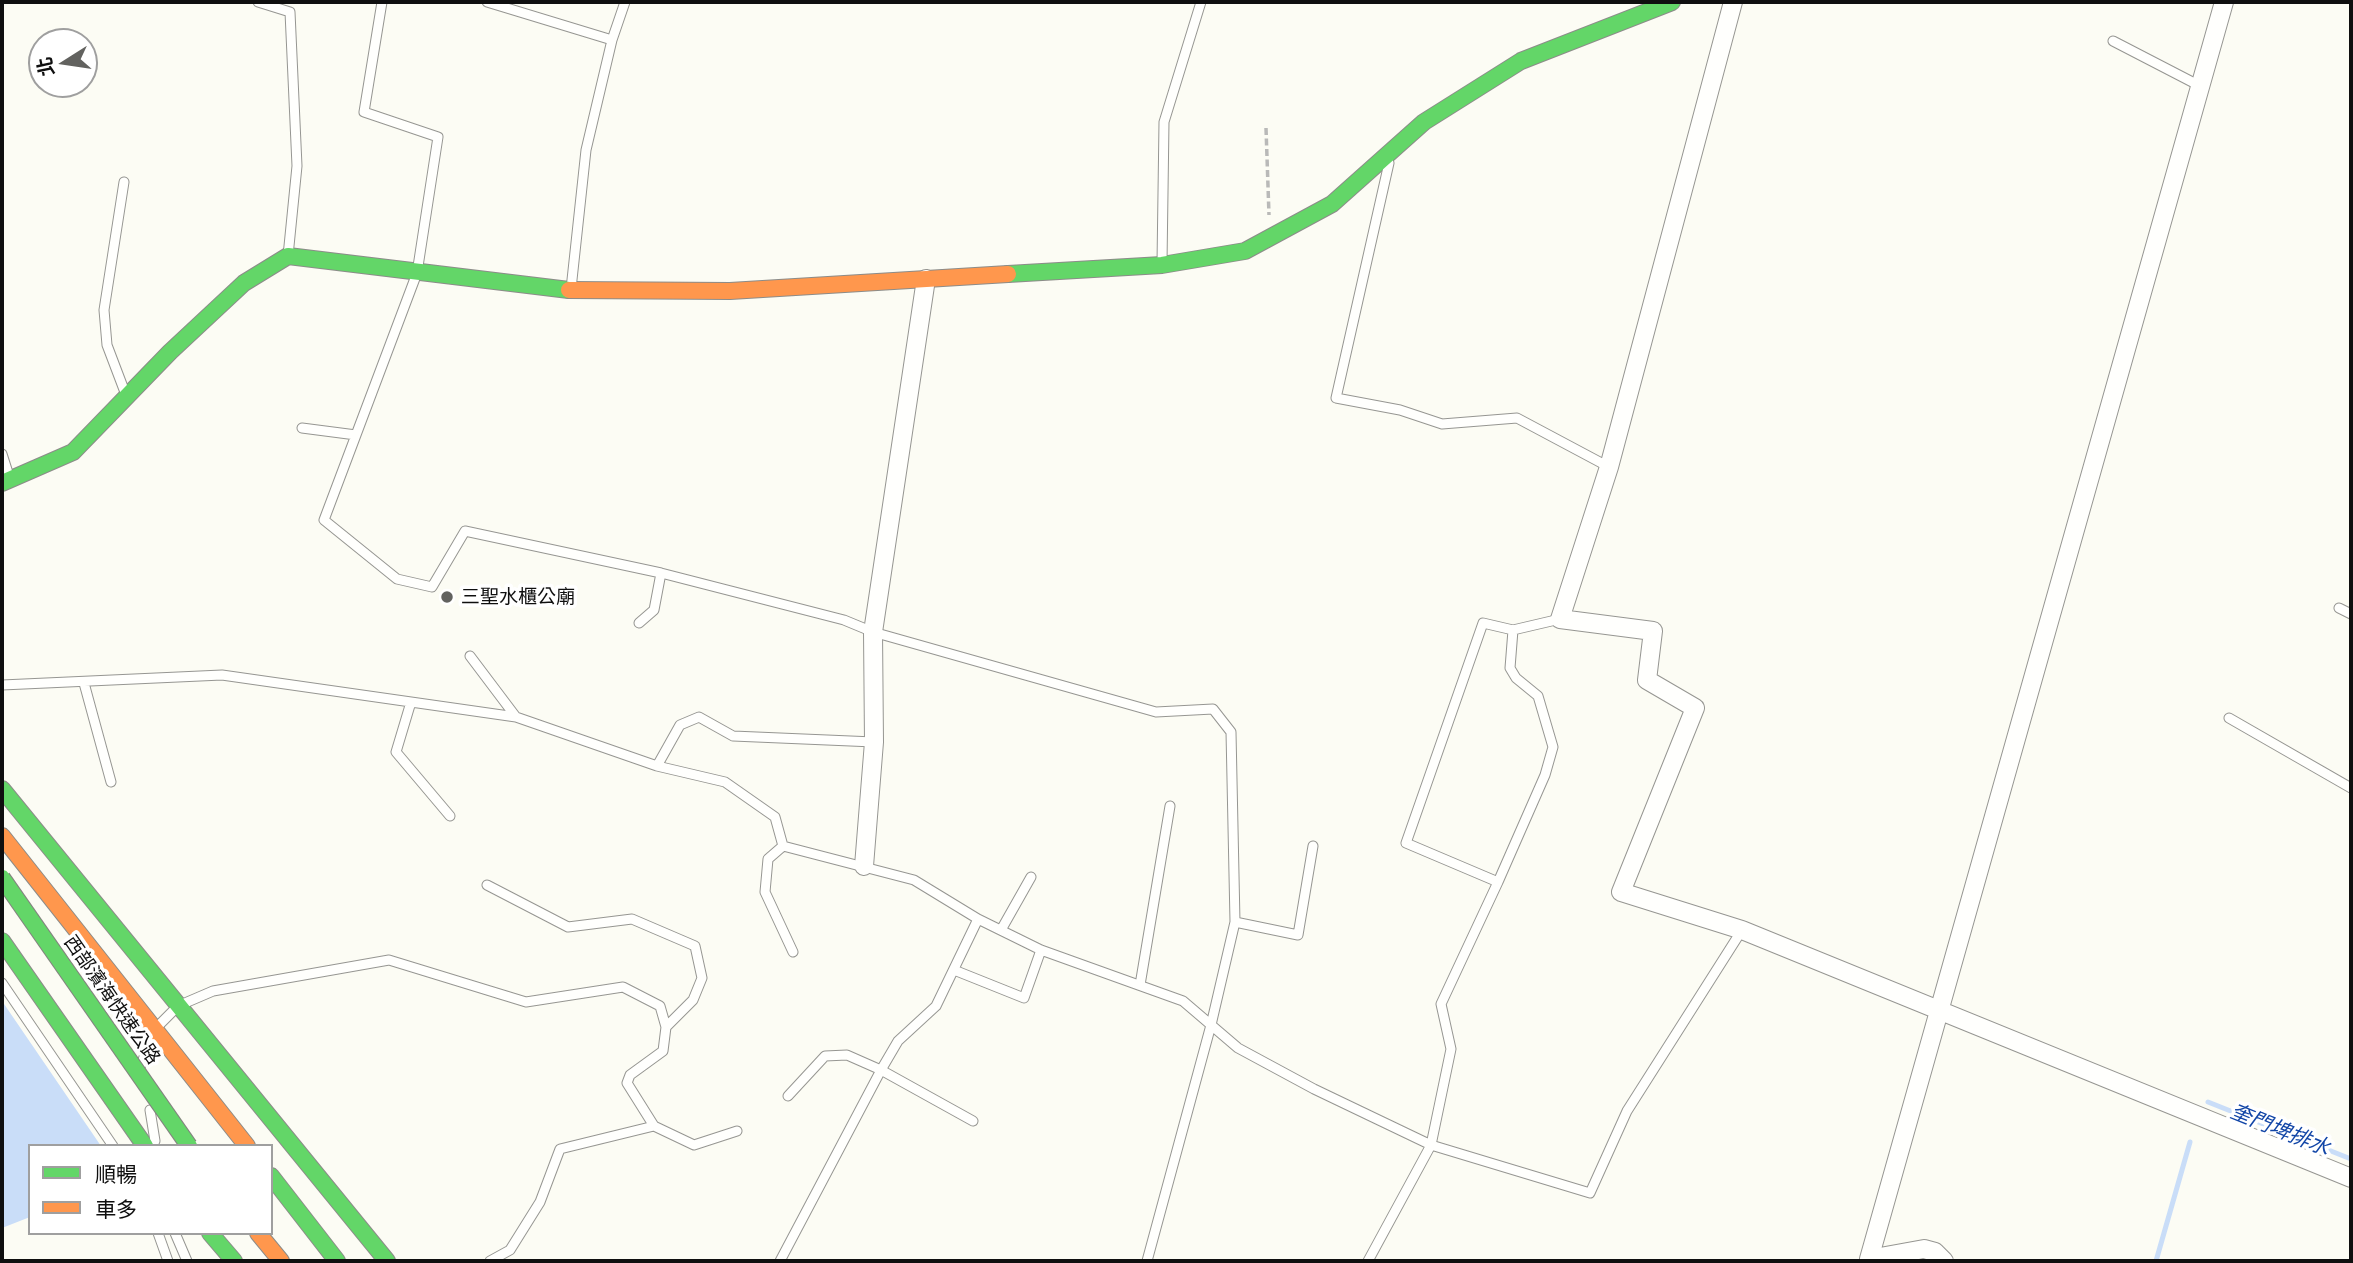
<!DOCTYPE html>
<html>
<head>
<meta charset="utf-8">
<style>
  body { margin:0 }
  #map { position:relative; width:2353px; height:1263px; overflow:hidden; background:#fcfcf4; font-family:"Playfair Display","Noto Sans TC",serif }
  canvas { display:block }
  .frame { position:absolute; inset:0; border:4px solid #0f0f0f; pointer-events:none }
  .legend { position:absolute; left:28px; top:1144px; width:245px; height:91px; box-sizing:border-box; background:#fff; border:2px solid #9f9f9f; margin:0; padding:9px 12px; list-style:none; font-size:21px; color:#0f0f0f }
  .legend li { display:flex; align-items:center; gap:14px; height:35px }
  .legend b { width:35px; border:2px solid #9f9f9f }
  .north { position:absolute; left:28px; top:28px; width:70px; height:70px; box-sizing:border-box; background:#fff; border:2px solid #9f9f9f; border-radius:50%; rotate:258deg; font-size:19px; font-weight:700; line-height:28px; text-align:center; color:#0f0f0f }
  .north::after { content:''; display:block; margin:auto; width:24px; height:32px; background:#62625f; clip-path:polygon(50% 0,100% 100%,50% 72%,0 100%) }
</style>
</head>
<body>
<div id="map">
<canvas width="2353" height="1263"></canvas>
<div class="frame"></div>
<ul class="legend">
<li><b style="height:9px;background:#63d668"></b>順暢</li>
<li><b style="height:9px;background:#ff974d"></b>車多</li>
</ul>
<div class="north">北</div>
</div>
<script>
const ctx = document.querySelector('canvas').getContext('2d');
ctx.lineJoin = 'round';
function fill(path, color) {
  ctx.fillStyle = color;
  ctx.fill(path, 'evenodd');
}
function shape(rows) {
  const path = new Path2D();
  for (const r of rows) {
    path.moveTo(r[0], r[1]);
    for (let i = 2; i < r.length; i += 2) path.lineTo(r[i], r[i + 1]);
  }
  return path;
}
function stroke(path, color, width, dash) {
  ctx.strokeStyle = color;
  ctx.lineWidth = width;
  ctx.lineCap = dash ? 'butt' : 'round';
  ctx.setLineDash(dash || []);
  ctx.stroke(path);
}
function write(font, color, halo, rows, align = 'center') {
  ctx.font = font + ' "Playfair Display","Noto Sans TC",serif';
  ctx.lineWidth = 7;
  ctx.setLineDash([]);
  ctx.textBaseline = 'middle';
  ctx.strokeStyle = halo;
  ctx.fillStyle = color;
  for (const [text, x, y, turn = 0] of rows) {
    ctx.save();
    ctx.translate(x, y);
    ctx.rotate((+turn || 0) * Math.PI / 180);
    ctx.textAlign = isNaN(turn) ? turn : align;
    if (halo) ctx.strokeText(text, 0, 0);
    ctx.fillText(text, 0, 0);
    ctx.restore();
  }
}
fill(shape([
  [2,1001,101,1146,30,1146,30,1217,2,1228]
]), '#c9ddf8');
stroke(shape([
  [2208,1102,2351,1159],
  [2156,1261,2190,1142]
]), '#c9ddf8', 5);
const lane = shape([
  [258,2,290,12,297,166,288,256],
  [382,2,364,112,438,137,417,273,324,520,397,579,432,587,465,531,661,573,844,620,873,632,1156,712,1213,709,1231,732,1235,922,1211,1025,1147,1261],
  [487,2,612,40],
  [2113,41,2200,86],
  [1389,163,1336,398,1400,410,1442,424,1517,418,1609,467],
  [124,182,104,310,107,345,126,395],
  [1162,263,1164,122,1201,2],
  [571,289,586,150,612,40,625,2],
  [302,428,356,435],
  [2,454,10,479],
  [2339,608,2351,614],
  [639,623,654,610,661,573],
  [470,656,516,717],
  [84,683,111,782],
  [2,685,222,675,516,717,657,766,725,782,775,817,783,846,914,880,978,919,1041,950,1183,1001,1238,1048,1314,1089,1431,1145,1590,1193,1627,1111,1742,930],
  [411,702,396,752,450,816],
  [2229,718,2351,788],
  [657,766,680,725,699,717,733,736,874,742],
  [783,846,768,859,765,892,793,952],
  [1498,882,1406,843,1483,623,1513,630],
  [487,885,568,927,632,919,695,946,702,978,693,1000,666,1027,663,1051,630,1075,627,1083,654,1126,560,1149,540,1202,510,1250,490,1261],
  [1235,922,1298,935,1313,846],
  [1001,930,1031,877],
  [954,970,1024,998,1041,950],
  [2,983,113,1146],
  [1140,985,1170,806],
  [141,1065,155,1029,178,1006,213,991,389,960,526,1002,623,987,660,1006,666,1027],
  [788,1096,825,1056,847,1055,881,1070,973,1121],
  [150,1110,155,1141],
  [654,1126,694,1145,737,1131],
  [158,1233,168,1261],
  [175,1233,187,1261],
  [780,1261,881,1070,898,1041,936,1006,978,919],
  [1368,1261,1431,1145,1451,1049,1441,1004,1498,882,1545,775,1553,747,1538,696,1516,678,1510,668,1513,630,1560,619]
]);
const street = shape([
  [1733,2,1609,467,1560,619,1653,631,1647,680,1695,708,1621,892,1742,930,2351,1178],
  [864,866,874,742,873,632,926,279],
  [1944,1261,1935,1252,1924,1249,1869,1259,2224,2]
]);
const fast = shape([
  [1008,274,1162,265,1245,251,1332,204,1424,122,1521,61,1672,2],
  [2,483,73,452,170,352,244,283,288,256,569,290],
  [2,789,387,1261],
  [2,941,145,1146],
  [271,1176,337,1261],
  [210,1233,234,1261]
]);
const slow = shape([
  [569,290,730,291,1008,274],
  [2,836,247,1146],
  [258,1233,281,1261]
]);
stroke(lane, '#969692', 11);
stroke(street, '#969692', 20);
stroke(fast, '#8c8c89', 18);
stroke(slow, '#8c8c89', 18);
stroke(shape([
  [1266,128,1269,215]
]), '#b9b9b8', 3.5, [7, 3.5]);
stroke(lane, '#fffffd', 9);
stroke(street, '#fffffd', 18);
stroke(fast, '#63d668', 16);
stroke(slow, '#ff974d', 16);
const fastBridge = shape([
  [2,878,189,1146]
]);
stroke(fastBridge, '#83837f', 18, []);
stroke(fastBridge, '#63d668', 16);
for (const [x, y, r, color] of [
  [447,597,7,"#62625f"]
]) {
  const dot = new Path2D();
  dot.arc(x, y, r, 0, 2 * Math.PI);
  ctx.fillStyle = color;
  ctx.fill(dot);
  stroke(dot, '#fff', 2.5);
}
write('19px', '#0f0f0f', '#fff', [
  ["三聖水櫃公廟",461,597]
], 'left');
write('19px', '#0f0f0f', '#fff', [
  ["西部濱海快速公路",112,1000,55]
]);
write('italic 21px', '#1246a7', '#fff', [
  ["奎門埤排水",2280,1130,22]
]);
</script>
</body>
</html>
